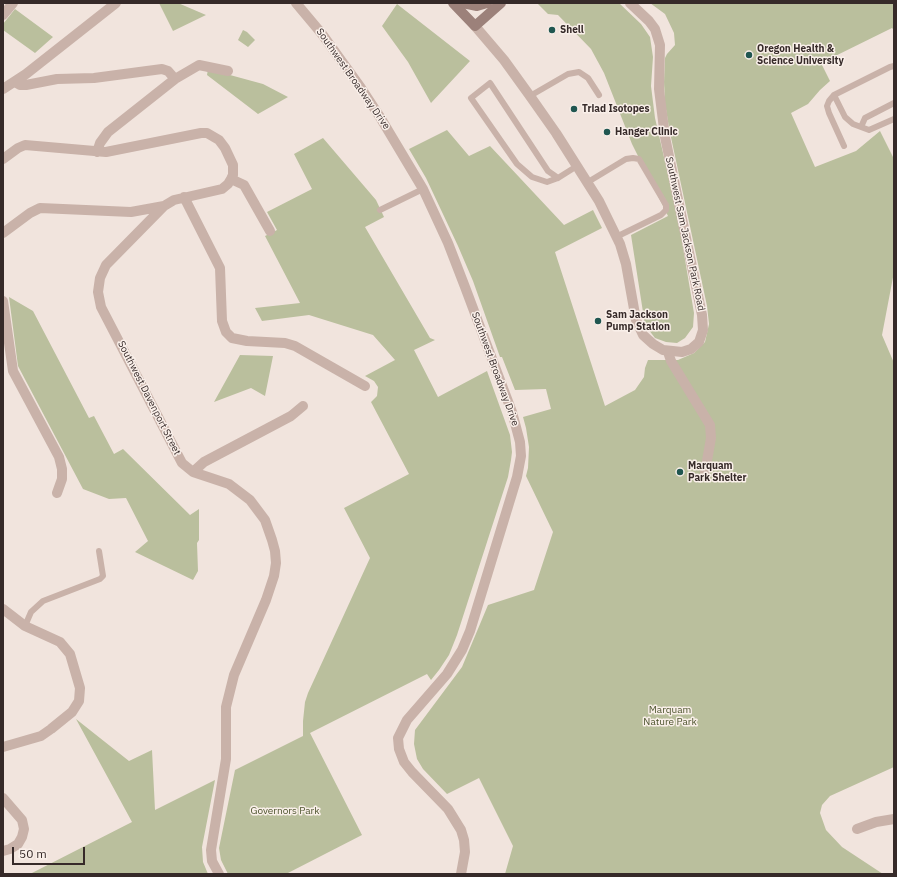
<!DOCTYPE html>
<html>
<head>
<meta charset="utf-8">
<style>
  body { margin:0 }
  #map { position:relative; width:897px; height:877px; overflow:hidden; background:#f1e4dd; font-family:"IBM Plex Sans",sans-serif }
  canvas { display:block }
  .frame { position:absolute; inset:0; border:4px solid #362a29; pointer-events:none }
  .scale { position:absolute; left:12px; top:847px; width:73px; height:18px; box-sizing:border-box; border:2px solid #362a29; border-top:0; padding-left:5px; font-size:12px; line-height:14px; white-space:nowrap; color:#362a29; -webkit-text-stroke:3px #f9efe9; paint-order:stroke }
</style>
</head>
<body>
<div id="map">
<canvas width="897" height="877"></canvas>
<div class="frame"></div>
<div class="scale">50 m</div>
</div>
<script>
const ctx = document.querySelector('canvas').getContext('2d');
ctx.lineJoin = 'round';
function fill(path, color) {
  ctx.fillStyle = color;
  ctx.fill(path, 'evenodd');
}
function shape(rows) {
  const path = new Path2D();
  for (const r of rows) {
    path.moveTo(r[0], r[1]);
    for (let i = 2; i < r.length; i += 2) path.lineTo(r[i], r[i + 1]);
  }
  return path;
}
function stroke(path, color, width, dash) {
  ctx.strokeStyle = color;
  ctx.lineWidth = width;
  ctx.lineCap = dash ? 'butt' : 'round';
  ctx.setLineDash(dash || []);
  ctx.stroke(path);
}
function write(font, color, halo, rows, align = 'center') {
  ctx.font = font + ' "IBM Plex Sans",sans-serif';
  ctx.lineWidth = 3;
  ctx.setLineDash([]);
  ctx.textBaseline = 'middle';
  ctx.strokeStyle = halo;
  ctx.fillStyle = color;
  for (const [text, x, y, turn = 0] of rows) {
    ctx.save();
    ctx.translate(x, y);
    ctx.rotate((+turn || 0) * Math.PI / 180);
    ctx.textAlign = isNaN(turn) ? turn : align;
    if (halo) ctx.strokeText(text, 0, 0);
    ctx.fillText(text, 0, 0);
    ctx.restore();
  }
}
fill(shape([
  [159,3,178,3,206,15,173,31],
  [537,3,619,3,641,24,650,37,653,57,651,86,655,118,678,218,694,313,693,327,685,338,677,343,666,342,655,338,645,325,631,235,668,216,632,144,604,73,591,49,558,15,548,14],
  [650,3,894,3,894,30,892,28,821,63,830,81,820,90,808,104,791,113,815,167,856,151,880,131,894,159,894,272,882,335,894,363,894,767,830,796,822,805,820,813,826,830,842,847,883,874,505,874,513,846,479,778,447,794,423,769,417,759,414,744,415,730,462,667,488,605,534,590,553,532,526,476,528,468,529,447,526,428,523,417,551,409,546,389,515,390,502,357,500,357,473,281,458,246,426,178,409,149,447,130,469,156,490,146,564,225,593,210,602,228,555,252,605,406,635,390,644,377,645,368,648,360,678,360,694,353,705,342,709,324,707,306,669,128,665,103,664,82,665,58,667,54,675,45,674,33,665,14],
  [397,4,470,61,431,103,408,62,382,26],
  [15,9,53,37,35,53,3,30,3,24],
  [243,30,247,32,255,40,248,47,238,40],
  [208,69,263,84,288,97,258,114,207,75],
  [323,138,376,200,384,217,365,227,430,338,435,340,414,350,438,397,487,371,510,435,512,452,511,460,508,477,457,635,449,655,439,670,431,680,427,674,310,733,362,835,286,874,228,874,221,860,219,848,235,770,303,736,303,721,305,702,308,693,370,558,344,508,409,474,371,402,377,396,378,387,374,381,365,376,395,360,373,335,309,315,262,321,255,308,300,303,265,236,277,230,267,212,312,189,294,154],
  [9,297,33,311,89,418,94,416,114,454,123,449,190,515,199,509,199,540,197,543,198,571,193,580,135,552,148,541,126,498,109,499,83,489,18,366],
  [240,355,273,356,265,396,251,388,214,402],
  [76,719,129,761,152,750,155,810,215,780,202,847,203,862,208,874,30,874,132,822]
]), '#babf9d');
stroke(shape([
  [834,95,845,117,853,124,861,127],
  [530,96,568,74,579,72,588,78,599,95],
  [894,103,865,118,861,127,869,130,894,119],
  [844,146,829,113,827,106,829,101,834,95,890,67,894,66],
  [558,178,548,171,490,83,471,98,517,164,532,177,547,182,558,178,577,166],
  [588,182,626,159,633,158,639,159,666,205,666,210,661,215,616,237],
  [380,210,423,189],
  [25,626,31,612,43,601,100,579,103,576,99,551]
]), '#c9b2a9', 6);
stroke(shape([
  [3,15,13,3],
  [15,82,20,85,26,85,57,79,94,78,162,69,168,71,175,79,199,65,228,71],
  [3,89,26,74,116,3],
  [97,152,100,143,108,132,175,79],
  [3,159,18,148,25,145,106,152,201,133,207,133,219,140,225,148,233,165,233,175,231,179,228,184,222,189,174,200,164,206,106,265,100,278,98,292,101,307,182,463,193,472,229,484,250,500,265,520,272,540,275,551,276,563,274,576,266,600,234,675,226,707,226,759,211,850,212,861,219,874],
  [231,179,244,185,270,231],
  [184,197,220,268,222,321,226,332,232,338,247,341,285,343,295,346,365,386],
  [3,233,30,213,40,208,131,212,164,206],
  [3,301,13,371,59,457,62,469,62,479,57,493],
  [668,352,671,361,710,425,711,438,705,472],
  [193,472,204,462,291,416,303,406],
  [3,609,25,626,60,642,70,654,80,688,79,701,72,712,51,729,41,736,3,747],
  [3,798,22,820,24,829,22,837,18,844,10,849,3,851],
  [857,829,876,822,894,819]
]), '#c9b2a9', 10);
stroke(shape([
  [296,3,322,34,361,88,380,117,423,189,448,243,465,287,512,412,520,442,521,456,517,477,470,631,462,650,447,674,407,720,398,738,399,749,404,762,412,772,448,809,461,830,464,840,465,852,461,874],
  [475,26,504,60,530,96,556,133,599,201,620,244,626,264,636,320,643,335,653,344,663,350,682,352,691,349,699,342,703,330,702,315,665,137,659,89,660,45,655,29,649,21,630,3]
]), '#c9b2a9', 10);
stroke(shape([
  [453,3,475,26,501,3],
  [463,3,477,6,487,3]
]), '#9c817a', 10);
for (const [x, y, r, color] of [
  [552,30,4,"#205650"],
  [749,55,4,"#205650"],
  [574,109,4,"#205650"],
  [607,132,4,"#205650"],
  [598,321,4,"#205650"],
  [680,472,4,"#205650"]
]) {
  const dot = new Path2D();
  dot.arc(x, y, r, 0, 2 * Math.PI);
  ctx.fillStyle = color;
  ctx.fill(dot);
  stroke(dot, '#f9efe9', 1.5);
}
write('bold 10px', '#362a29', '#f9efe9', [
  ["Shell",560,30],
  ["Oregon Health &",757,49],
  ["Science University",757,61],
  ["Triad Isotopes",582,109],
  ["Hanger Clinic",615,132],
  ["Sam Jackson",606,315],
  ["Pump Station",606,327],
  ["Marquam",688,466],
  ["Park Shelter",688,478]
], 'left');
write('10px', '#362a29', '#f9efe9', [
  ["Southwest Broadway Drive",353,79,55],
  ["Southwest Sam Jackson Park Road",685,234,78],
  ["Southwest Broadway Drive",495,369,70],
  ["Southwest Davenport Street",149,398,63]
]);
write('10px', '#4c532d', '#f9efe9', [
  ["Marquam",670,710],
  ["Nature Park",670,722],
  ["Governors Park",285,811]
]);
</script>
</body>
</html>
